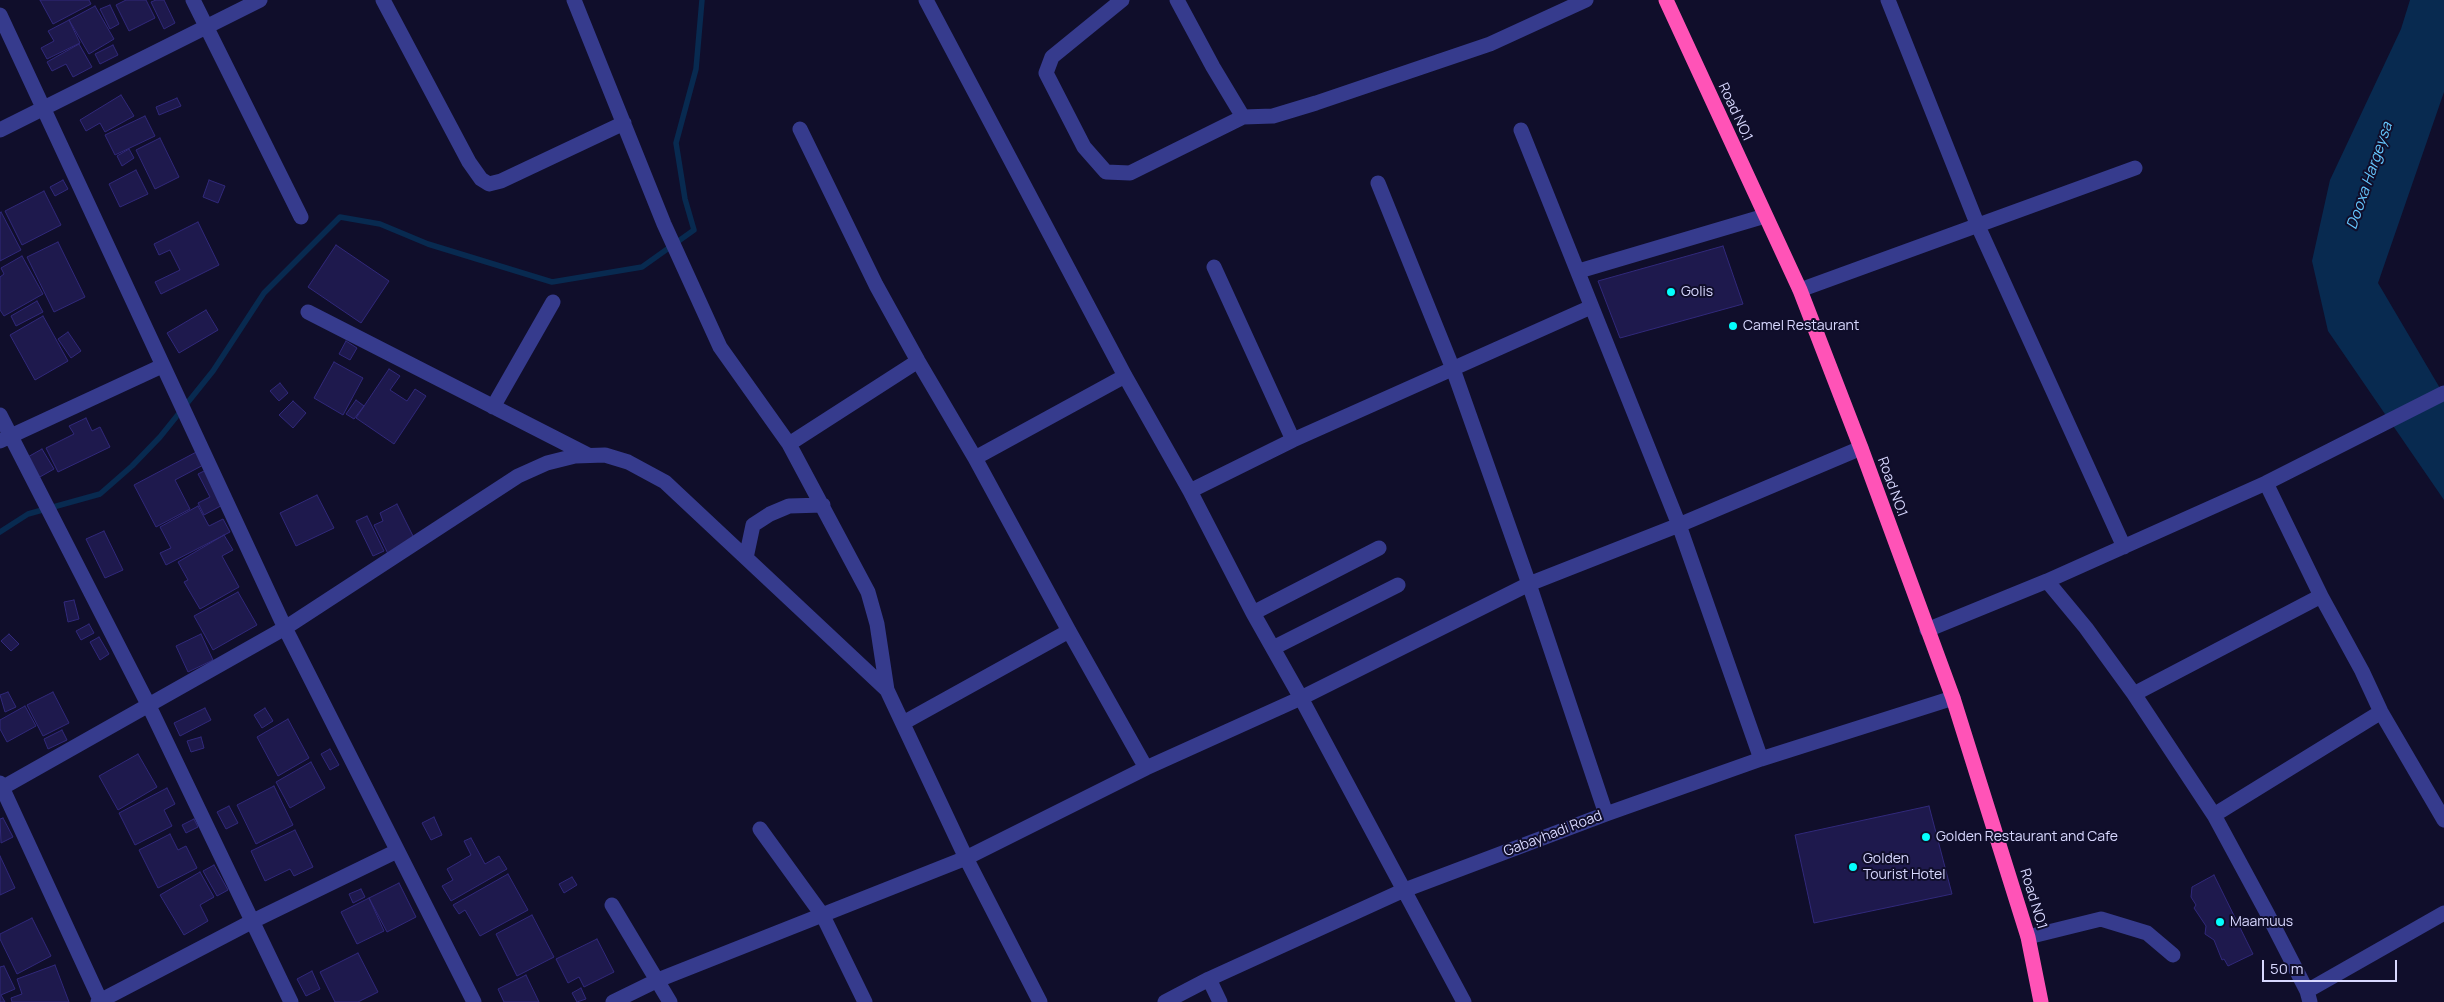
<!DOCTYPE html>
<html>
<head>
<meta charset="utf-8">
<style>
  body { margin:0 }
  #map { position:relative; width:2444px; height:1002px; overflow:hidden; background:#100e2b; font-family:Manrope,sans-serif }
  canvas { display:block }
  .scale { position:absolute; left:2262px; top:960px; width:135px; height:22px; box-sizing:border-box; border:2px solid #d8d8ff; border-top:0; padding-left:6px; font-size:15px; line-height:18px; white-space:nowrap; color:#d8d8ff; -webkit-text-stroke:4px #100e2b; paint-order:stroke }
</style>
</head>
<body>
<div id="map">
<canvas width="2444" height="1002"></canvas>
<div class="scale">50 m</div>
</div>
<script>
const ctx = document.querySelector('canvas').getContext('2d');
ctx.lineJoin = 'round';
function fill(path, color) {
  ctx.fillStyle = color;
  ctx.fill(path, 'evenodd');
}
function shape(rows) {
  const path = new Path2D();
  for (const r of rows) {
    path.moveTo(r[0], r[1]);
    for (let i = 2; i < r.length; i += 2) path.lineTo(r[i], r[i + 1]);
  }
  return path;
}
function stroke(path, color, width, dash) {
  ctx.strokeStyle = color;
  ctx.lineWidth = width;
  ctx.lineCap = dash ? 'butt' : 'round';
  ctx.setLineDash(dash || []);
  ctx.stroke(path);
}
function write(font, color, halo, rows, align = 'center') {
  ctx.font = font + ' Manrope,sans-serif';
  ctx.lineWidth = 4;
  ctx.setLineDash([]);
  ctx.textBaseline = 'middle';
  ctx.strokeStyle = halo;
  ctx.fillStyle = color;
  for (const [text, x, y, turn = 0] of rows) {
    ctx.save();
    ctx.translate(x, y);
    ctx.rotate((+turn || 0) * Math.PI / 180);
    ctx.textAlign = isNaN(turn) ? turn : align;
    if (halo) ctx.strokeText(text, 0, 0);
    ctx.fillText(text, 0, 0);
    ctx.restore();
  }
}
fill(shape([
  [2410,0,2444,0,2444,92,2378,283,2444,395,2444,500,2328,331,2312,261,2330,180,2401,29]
]), '#082a50');
stroke(shape([
  [0,532,28,514,100,494,132,466,160,437,213,371,264,293,340,217,380,224,428,244,552,282,642,267,694,230,685,199,676,143,696,69,702,0]
]), '#082a50', 5.5);
const building = shape([
  [40,0,89,0,91,4,53,24,40,0],
  [126,0,146,0,155,18,129,31,116,5,126,0],
  [156,0,164,0,175,23,164,29,151,2,156,0],
  [110,5,119,24,110,29,100,9,110,5],
  [95,6,114,39,89,54,69,20,95,6],
  [69,20,80,43,47,59,41,48,54,41,48,31,69,20],
  [79,44,92,67,73,77,66,64,52,71,47,62,79,44],
  [113,45,118,55,100,64,95,54,113,45],
  [121,95,134,116,105,132,100,123,86,131,80,120,121,95],
  [177,98,181,106,159,115,156,107,177,98],
  [145,116,155,136,115,155,105,135,145,116],
  [160,138,179,177,155,189,136,150,160,138],
  [129,149,134,158,122,166,117,156,129,149],
  [136,170,148,194,120,207,109,184,136,170],
  [63,180,68,189,55,196,50,187,63,180],
  [209,180,225,186,218,203,203,197,209,180],
  [44,191,61,225,22,245,5,211,44,191],
  [1,212,21,250,0,261,0,213,1,212],
  [198,222,219,265,161,294,155,282,180,270,170,250,159,255,154,244,198,222],
  [58,242,85,297,54,312,27,257,58,242],
  [336,245,389,281,361,323,308,287,336,245],
  [1723,246,1743,304,1620,338,1598,281,1723,246],
  [22,256,43,294,4,316,0,310,0,277,4,274,1,268,22,256],
  [37,301,43,312,16,326,11,316,37,301],
  [206,310,218,330,179,353,167,333,206,310],
  [43,316,68,361,35,380,10,335,43,316],
  [68,332,81,351,71,358,58,339,68,332],
  [346,341,357,348,350,360,339,354,346,341],
  [334,362,363,378,343,415,314,398,334,362],
  [389,369,400,376,390,390,407,401,415,389,426,396,394,444,356,418,389,369],
  [280,383,288,393,279,401,270,391,280,383],
  [356,400,364,406,354,419,346,414,356,400],
  [293,401,306,413,293,428,279,415,293,401],
  [86,418,92,431,100,427,110,447,58,472,46,448,74,434,69,426,86,418],
  [42,449,54,469,38,478,26,458,42,449],
  [202,449,209,462,175,480,190,509,156,527,134,485,202,449],
  [210,468,228,502,204,515,198,503,210,497,198,474,210,468],
  [317,495,334,528,296,546,280,513,317,495],
  [397,504,418,546,391,560,374,525,383,521,380,513,397,504],
  [198,506,209,526,223,519,230,532,166,565,160,553,171,548,160,527,198,506],
  [367,516,384,551,373,556,356,521,367,516],
  [104,531,123,570,105,578,86,539,104,531],
  [224,535,233,550,222,556,239,587,200,609,184,582,188,580,178,562,224,535],
  [238,592,257,625,213,650,194,616,238,592],
  [74,600,79,619,68,622,64,602,74,600],
  [89,624,94,633,81,640,76,631,89,624],
  [9,634,19,644,11,651,1,641,9,634],
  [201,634,213,660,188,672,176,646,201,634],
  [99,637,109,654,100,660,90,642,99,637],
  [8,692,16,707,5,712,0,695,8,692],
  [53,692,69,723,43,736,27,705,53,692],
  [25,706,36,726,7,742,0,729,0,720,25,706],
  [205,708,211,720,180,736,174,723,205,708],
  [265,708,273,721,262,728,254,715,265,708],
  [288,719,309,758,278,776,257,737,288,719],
  [62,730,67,740,48,749,44,739,62,730],
  [201,737,204,748,191,752,187,741,201,737],
  [330,749,339,765,330,770,321,754,330,749],
  [138,754,157,787,118,810,99,776,138,754],
  [311,762,325,788,290,808,276,782,311,762],
  [274,786,293,825,256,844,237,805,274,786],
  [167,788,175,804,164,810,172,826,135,845,119,813,167,788],
  [229,806,238,823,226,829,217,812,229,806],
  [1929,806,1952,894,1814,923,1795,835,1929,806],
  [434,817,442,835,431,840,422,823,434,817],
  [3,818,13,837,1,843,0,819,3,818],
  [194,819,198,827,186,833,182,825,194,819],
  [295,830,313,867,294,876,290,869,265,881,251,851,295,830],
  [170,834,178,850,186,846,197,868,158,888,139,850,170,834],
  [471,838,485,864,499,856,507,869,451,901,442,886,453,880,447,869,471,855,464,841,471,838],
  [0,856,15,888,0,895,0,856],
  [214,865,228,890,217,896,203,871,214,865],
  [200,872,214,897,200,905,208,921,184,935,160,895,200,872],
  [508,874,528,910,480,936,465,910,459,914,453,905,508,874],
  [2214,875,2253,954,2228,966,2224,959,2222,960,2214,940,2205,934,2206,926,2194,908,2196,905,2191,897,2192,887,2214,875],
  [572,877,577,885,564,893,559,884,572,877],
  [399,883,416,917,387,932,369,898,399,883],
  [361,889,365,897,353,903,349,894,361,889],
  [369,898,384,931,357,944,341,912,369,898],
  [532,915,554,957,517,976,496,934,532,915],
  [32,918,51,956,17,974,0,939,0,934,32,918],
  [597,939,614,972,584,987,579,977,568,983,556,959,597,939],
  [358,953,378,992,358,1002,335,1002,320,972,358,953],
  [55,965,69,1002,12,1002,11,998,22,994,17,979,55,965],
  [4,966,15,989,1,995,5,1002,0,1002,0,967,4,966],
  [312,971,320,989,306,996,297,979,312,971],
  [526,975,539,1002,504,1002,498,989,526,975],
  [581,988,586,999,577,1002,572,993,581,988]
]);
fill(building, '#1e194d');
stroke(building, '#31297b', 1);
stroke(shape([
  [193,0,301,217],
  [383,0,469,162,481,179,489,184,501,181,624,123],
  [574,0,664,224,720,347,789,444,868,592,877,624,887,690,966,858,1040,1002],
  [926,0,1125,376,1190,491,1253,613,1301,698,1464,1002],
  [1122,0,1052,57,1046,73,1084,147,1106,172,1130,173,1243,117,1273,116,1316,103,1490,44,1586,0],
  [1177,0,1213,67,1243,117],
  [1888,0,1978,226,2124,547],
  [0,15,285,628,474,1002],
  [800,129,876,285,918,361,975,458],
  [0,130,260,0],
  [1521,130,1679,525,1761,759],
  [1378,183,1453,369,1529,584,1606,814],
  [1214,267,1293,440],
  [1579,271,1765,216],
  [1800,290,2135,168],
  [308,312,588,455],
  [1125,376,975,458,1069,631,1146,768],
  [493,407,553,302],
  [0,415,149,706,291,1002],
  [0,441,162,366],
  [789,444,918,361],
  [2266,483,2321,596],
  [1190,491,1293,440,1591,307],
  [746,558,753,525,770,514,789,506,823,505],
  [2047,581,2086,628,2134,694,2214,815,2267,913,2307,991,2310,1002],
  [1253,613,1379,548],
  [1927,630,2047,581,2266,483,2444,393],
  [1273,648,1398,585],
  [2134,694,2321,596,2362,671,2381,712,2444,820],
  [903,723,1069,631],
  [0,783,101,1002],
  [0,789,285,628,518,476,547,463,575,456,605,455,628,462,665,482,887,690],
  [2214,815,2381,712],
  [760,829,823,916,865,1002],
  [612,905,670,1002],
  [2028,937,2101,919,2147,933,2173,955],
  [1209,979,1220,1002],
  [2307,991,2444,913],
  [98,1002,251,922,397,851],
  [613,1002,658,980,966,858,1146,768,1301,698,1529,584,1679,525,1861,448],
  [1165,1002,1209,979,1402,891,1606,814,1761,759,1953,698]
]), '#363b8d', 15);
stroke(shape([
  [1666,0,1800,290,1861,448,1953,698,2028,937,2041,1002]
]), '#ff53b7', 15);
for (const [x, y, r, color] of [
  [1671,292,5,"#04fffe"],
  [1733,326,5,"#04fffe"],
  [1926,837,5,"#04fffe"],
  [1853,867,5,"#04fffe"],
  [2220,922,5,"#04fffe"]
]) {
  const dot = new Path2D();
  dot.arc(x, y, r, 0, 2 * Math.PI);
  ctx.fillStyle = color;
  ctx.fill(dot);
  stroke(dot, '#100e2b', 2);
}
write('14px', '#d8d8ff', '#100e2b', [
  ["Road NO.1",1735,112,65],
  ["Road NO.1",1892,487,70],
  ["Gabayhadi Road",1553,834,-21],
  ["Road NO.1",2033,899,73]
]);
write('14px', '#d8d8ff', '#100e2b', [
  ["Golis",1681,292],
  ["Camel Restaurant",1743,326],
  ["Golden Restaurant and Cafe",1936,837],
  ["Golden",1863,859],
  ["Tourist Hotel",1863,875],
  ["Maamuus",2230,922]
], 'left');
write('italic 15px', '#66c8ff', '#100e2b', [
  ["Dooxa Hargeysa",2370,176,-71]
]);
</script>
</body>
</html>
